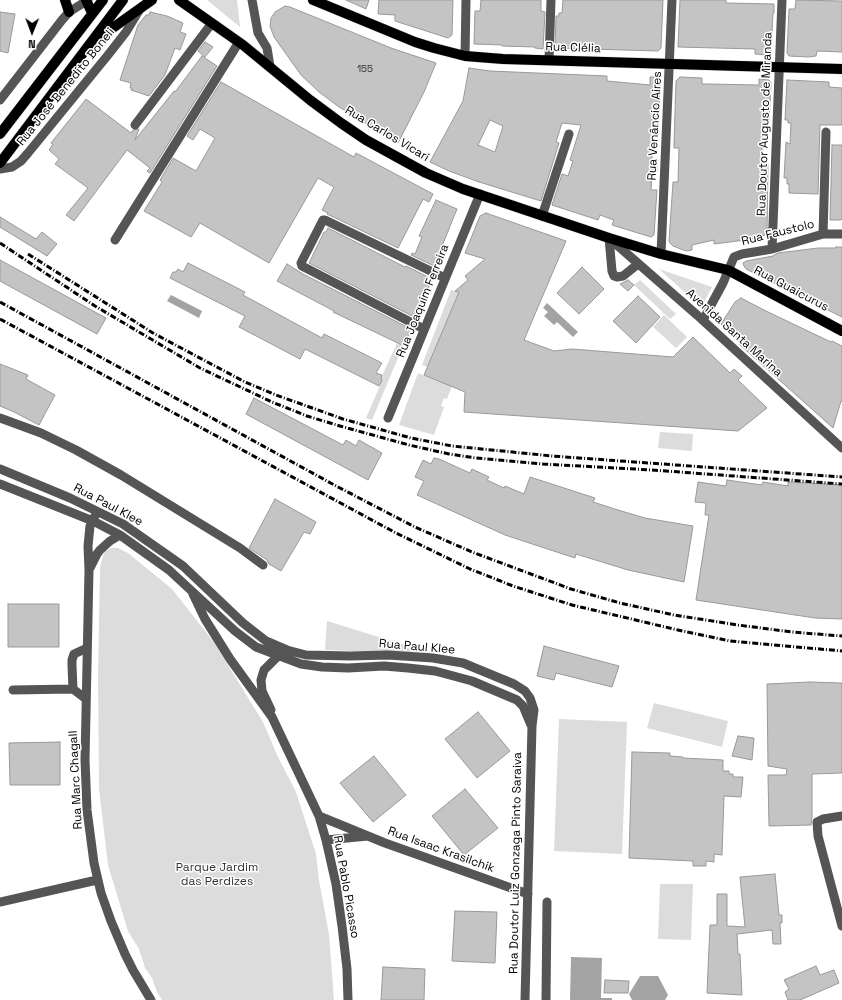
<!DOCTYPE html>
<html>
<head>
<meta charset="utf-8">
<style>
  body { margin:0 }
  #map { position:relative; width:842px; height:1000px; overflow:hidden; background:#fff; font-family:"Space Grotesk",sans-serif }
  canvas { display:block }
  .north { position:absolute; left:12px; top:12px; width:40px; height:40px; -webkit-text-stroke:3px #fff; paint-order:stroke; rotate:181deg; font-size:11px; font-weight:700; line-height:16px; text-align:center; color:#000 }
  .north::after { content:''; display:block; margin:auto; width:14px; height:18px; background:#000; clip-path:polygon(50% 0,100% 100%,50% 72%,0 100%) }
</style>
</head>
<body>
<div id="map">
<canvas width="842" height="1000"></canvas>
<div class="north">N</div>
</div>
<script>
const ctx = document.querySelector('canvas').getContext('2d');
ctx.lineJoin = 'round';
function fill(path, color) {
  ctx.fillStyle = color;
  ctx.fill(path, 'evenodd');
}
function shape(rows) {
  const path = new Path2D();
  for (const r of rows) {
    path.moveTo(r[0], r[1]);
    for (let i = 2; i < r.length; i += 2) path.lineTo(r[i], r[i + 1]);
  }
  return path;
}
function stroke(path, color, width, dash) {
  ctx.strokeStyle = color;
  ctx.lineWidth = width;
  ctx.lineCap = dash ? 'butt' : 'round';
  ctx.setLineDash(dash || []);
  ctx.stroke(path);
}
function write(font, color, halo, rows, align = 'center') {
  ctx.font = font + ' "Space Grotesk",sans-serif';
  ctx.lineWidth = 3;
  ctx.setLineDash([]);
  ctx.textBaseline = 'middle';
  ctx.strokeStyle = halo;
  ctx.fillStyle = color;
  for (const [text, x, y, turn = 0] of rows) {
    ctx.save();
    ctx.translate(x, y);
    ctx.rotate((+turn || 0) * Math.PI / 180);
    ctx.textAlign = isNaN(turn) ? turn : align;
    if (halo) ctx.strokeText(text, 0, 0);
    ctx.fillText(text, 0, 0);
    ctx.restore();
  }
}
fill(shape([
  [207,0,237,0,240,27,224,14],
  [659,269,712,287,702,306,700,306],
  [640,280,676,314,670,319,634,285],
  [451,290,459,292,428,367,422,365],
  [664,315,687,337,676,348,653,327],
  [397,343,403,346,372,420,366,418,382,381,381,378],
  [418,373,452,386,447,399,444,398,441,406,444,407,434,435,399,425],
  [660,432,693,434,692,451,658,448],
  [111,548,118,548,128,553,172,589,213,641,263,722,278,757,296,792,316,854,319,880,329,934,334,1000,162,1000,157,992,152,978,145,968,139,949,128,931,108,865,99,789,98,675,100,568,103,556,105,551],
  [327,621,434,654,325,650],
  [654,703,728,721,722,747,647,728],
  [559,719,627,722,622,854,554,851],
  [660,884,693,884,691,940,658,939]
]), '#dcdcdc');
fill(shape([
  [171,295,202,311,199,318,167,301],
  [547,303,578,332,573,337,557,322,554,325,544,316,548,312,543,308],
  [571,957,602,958,601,998,612,998,612,1000,570,1000],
  [640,976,658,976,668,995,665,1000,632,1000,629,994]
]), '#a3a3a3');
const building = shape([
  [346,0,369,0,366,9,346,0],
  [379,0,453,0,452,35,448,38,395,21,395,15,378,14,379,0],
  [481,0,541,0,541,11,545,12,543,49,535,48,535,47,502,46,502,45,474,44,475,11,480,11,481,0],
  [563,0,663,0,661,48,658,51,555,48,556,16,559,16,559,13,562,13,563,0],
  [680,0,726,0,726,3,774,4,774,13,773,13,771,52,769,55,755,54,755,49,678,47,680,0],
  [796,0,842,1,842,52,817,51,816,56,808,57,789,56,787,53,789,9,795,9,796,0],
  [285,6,290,7,391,48,436,63,424,92,398,143,339,107,319,92,301,75,274,37,270,26,271,18,275,12,285,6],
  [0,12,15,14,8,53,0,51,0,12],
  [150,12,167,16,183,23,180,32,186,34,180,50,175,48,165,75,149,96,131,90,132,88,130,88,131,83,120,80,138,25,146,15,149,15,150,12],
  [205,42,213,47,205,57,198,51,205,42],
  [202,56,217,66,150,173,147,171,150,168,127,150,74,221,66,215,88,188,55,164,59,159,49,150,53,144,51,143,86,99,131,133,133,130,139,129,135,140,174,91,175,92,202,56],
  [469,68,490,71,607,76,607,81,650,85,650,77,657,77,660,81,658,136,652,136,652,165,657,165,657,172,652,172,651,190,657,190,654,235,651,237,612,225,614,220,600,215,598,220,552,205,562,174,568,176,573,161,570,160,581,125,562,123,556,142,559,143,541,201,479,182,449,171,430,162,463,101,469,68],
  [490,120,503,126,495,152,478,145,490,120],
  [680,77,702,78,702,84,708,84,759,85,759,79,769,80,770,81,771,83,769,123,764,122,762,149,762,163,768,164,767,232,765,235,753,238,753,239,714,244,714,240,692,245,692,250,686,251,673,246,670,243,669,241,673,182,678,182,679,148,674,148,674,143,676,81,680,77],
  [787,80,829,82,829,87,842,88,842,125,820,125,818,194,789,193,789,184,787,184,787,178,784,178,786,142,790,144,791,123,788,123,788,120,785,120,787,80],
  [221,82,354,157,356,153,433,194,429,202,423,199,398,248,327,214,328,213,322,210,334,187,318,178,269,263,200,223,191,237,144,211,162,182,160,180,173,158,196,171,215,138,200,129,193,140,187,136,221,82],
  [832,145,842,145,842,219,841,220,830,220,832,145],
  [436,200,457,209,434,266,411,255,412,253,415,254,422,237,419,236,436,200],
  [486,213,566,241,524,340,554,351,572,349,673,357,693,337,730,373,734,369,742,376,738,380,767,408,738,431,464,412,465,392,424,375,459,292,455,291,468,280,465,276,485,259,465,253,480,216,486,213],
  [0,217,36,239,42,232,57,244,47,256,0,227,0,217],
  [328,228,405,267,406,266,432,279,416,318,309,263,324,232,326,232,328,228],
  [836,247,842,247,842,317,746,269,744,266,743,263,746,261,773,256,774,255,778,253,818,248,835,248,836,247],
  [0,260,106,318,97,334,0,281,0,260],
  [188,263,245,292,243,295,322,338,324,334,382,363,376,373,382,375,381,378,382,381,379,386,305,349,300,359,239,327,245,316,170,278,173,272,176,272,178,269,183,272,188,263],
  [287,264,303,274,411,329,404,346,333,312,334,311,277,281,287,264],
  [582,267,604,289,579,314,557,293,582,267],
  [628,280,634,285,628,291,620,284,628,280],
  [638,296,660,317,636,343,613,321,638,296],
  [741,298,766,311,831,342,832,341,842,346,842,402,841,401,833,428,739,344,742,340,730,333,721,324,735,302,741,298],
  [0,364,28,375,26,379,55,395,39,425,14,412,0,406,0,364],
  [254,398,343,445,346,440,356,446,359,440,382,453,368,480,246,414,254,398],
  [434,458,439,459,470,473,472,469,489,477,487,480,504,488,505,486,524,494,530,477,595,498,593,502,618,510,645,518,693,526,684,582,628,570,576,554,575,558,505,535,417,495,424,481,415,477,423,460,431,464,434,458],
  [727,480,762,485,763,482,788,486,788,482,842,485,842,619,815,618,696,600,709,515,705,515,706,503,695,502,698,482,726,486,727,480],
  [275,499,316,522,310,534,304,532,281,571,269,564,267,560,249,548,275,499],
  [8,604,59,604,59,647,8,647,8,604],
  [544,646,619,666,612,687,556,673,554,680,537,676,544,646],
  [810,682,842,683,842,773,812,774,812,818,811,825,769,826,768,775,786,775,787,769,768,766,767,684,810,682],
  [478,712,510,751,477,778,445,739,478,712],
  [738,736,754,738,752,760,732,756,738,736],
  [60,742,60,785,10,785,9,743,60,742],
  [632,752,670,753,670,756,683,757,683,758,723,760,723,771,729,771,729,774,733,774,733,777,743,777,741,797,724,796,722,855,714,854,714,862,706,861,706,866,693,866,693,861,629,858,632,752],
  [374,756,406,795,373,822,340,783,374,756],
  [465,789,498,828,464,855,432,816,465,789],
  [775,874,779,915,782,915,782,923,780,923,781,944,773,944,772,930,737,934,738,954,740,954,742,995,707,993,710,925,717,925,717,894,727,894,727,926,745,927,740,877,775,874],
  [455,911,497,912,495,963,452,961,455,911],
  [816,966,820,975,834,970,839,983,800,1000,788,1000,785,992,789,989,784,980,816,966],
  [383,967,425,969,424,1000,381,1000,383,967],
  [605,980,629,981,628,993,604,993,605,980]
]);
fill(building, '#c4c4c4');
stroke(building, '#999', 1);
const major = shape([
  [65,0,69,12],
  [86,0,92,13],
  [179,0,243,45,310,100,341,123,366,140,426,173,463,189,609,238,661,254,728,270,842,331],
  [313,0,415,42,434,48,465,56,503,59,842,69],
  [100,37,152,0],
  [0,134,103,0],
  [0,163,123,0]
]);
stroke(major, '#dbdbdb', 11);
stroke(shape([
  [252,0,258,33,267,48,270,66],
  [465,56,466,0],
  [549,60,551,0],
  [0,100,62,20,69,12,88,0],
  [135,125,212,23],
  [0,169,12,167,21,161,28,153,108,55,126,32,140,9],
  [542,216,569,134],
  [823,234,826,132],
  [609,238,697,315,842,448],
  [609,238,612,271,614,276,617,277,623,276,638,264],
  [115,240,239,42],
  [772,249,782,0],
  [661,254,672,0],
  [703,320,723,283,734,257,742,254,772,249,823,234,842,234],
  [424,329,302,266,301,263,323,220,325,220,445,278],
  [0,418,41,433,76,450,121,475,240,548,263,565],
  [388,418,480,194],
  [0,469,70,498,123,524,183,566,243,623,266,641,287,650,306,655,350,656,388,655,433,658,463,663,514,684,525,691,530,698,534,710,532,726,525,1000],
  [0,484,93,521,120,535,169,570,235,631,256,647,301,664,322,667,348,668,384,666,408,668,435,671,472,681,517,700,523,706,531,725],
  [95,516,90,526,88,546,89,570,85,760,87,810,94,863,101,893,111,921,125,954,133,970,151,1000],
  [90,568,97,554,100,550,110,541,120,535],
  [193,594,205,619,230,659,272,717,319,816,326,840,336,884,342,926,347,969,348,1000],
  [13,690,73,689],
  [86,699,73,689,72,666,72,660,74,654,87,648],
  [271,710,262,691,261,680,264,670,278,656],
  [319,816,385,843,528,894],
  [842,816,823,819,817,822,818,836,842,926],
  [326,840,368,836],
  [0,902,97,880],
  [546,1000,547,902]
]), '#555', 9);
stroke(major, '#000', 10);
stroke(shape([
  [0,243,95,306,200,368,272,402,307,416,340,426,409,445,449,454,476,458,543,464,652,470,842,484],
  [28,254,153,333,245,382,276,395,343,419,411,438,452,446,552,456,842,477],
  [0,302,338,487,415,527,472,552,571,589,620,603,674,615,738,625,792,632,842,636],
  [0,319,396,533,470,569,513,586,572,605,678,630,730,641,842,651]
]), '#000', 3, [6, 2, 1, 2]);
write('10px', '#313131', null, [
  ["155",365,69]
]);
write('12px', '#000', '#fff', [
  ["Rua Clélia",573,48,2],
  ["Rua José Benedito Boneli",66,87,-51],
  ["Rua Doutor Augusto de Miranda",765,124,-88],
  ["Rua Venâncio Aires",655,126,-87],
  ["Rua Carlos Vicari",387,134,31],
  ["Rua Faustolo",778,233,-14],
  ["Rua Guaicurus",791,289,28],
  ["Rua Joaquim Ferreira",423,301,-68],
  ["Avenida Santa Marina",734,333,42],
  ["Rua Paul Klee",108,505,28],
  ["Rua Paul Klee",417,647,5],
  ["Rua Marc Chagall",76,780,-93],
  ["Rua Isaac Krasilchik",441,850,20],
  ["Rua Doutor Luiz Gonzaga Pinto Saraiva",516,863,-89],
  ["Rua Pablo Picasso",346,887,80]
]);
write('12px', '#333', '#fff', [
  ["Parque Jardim",217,868],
  ["das Perdizes",217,882]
]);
</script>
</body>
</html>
